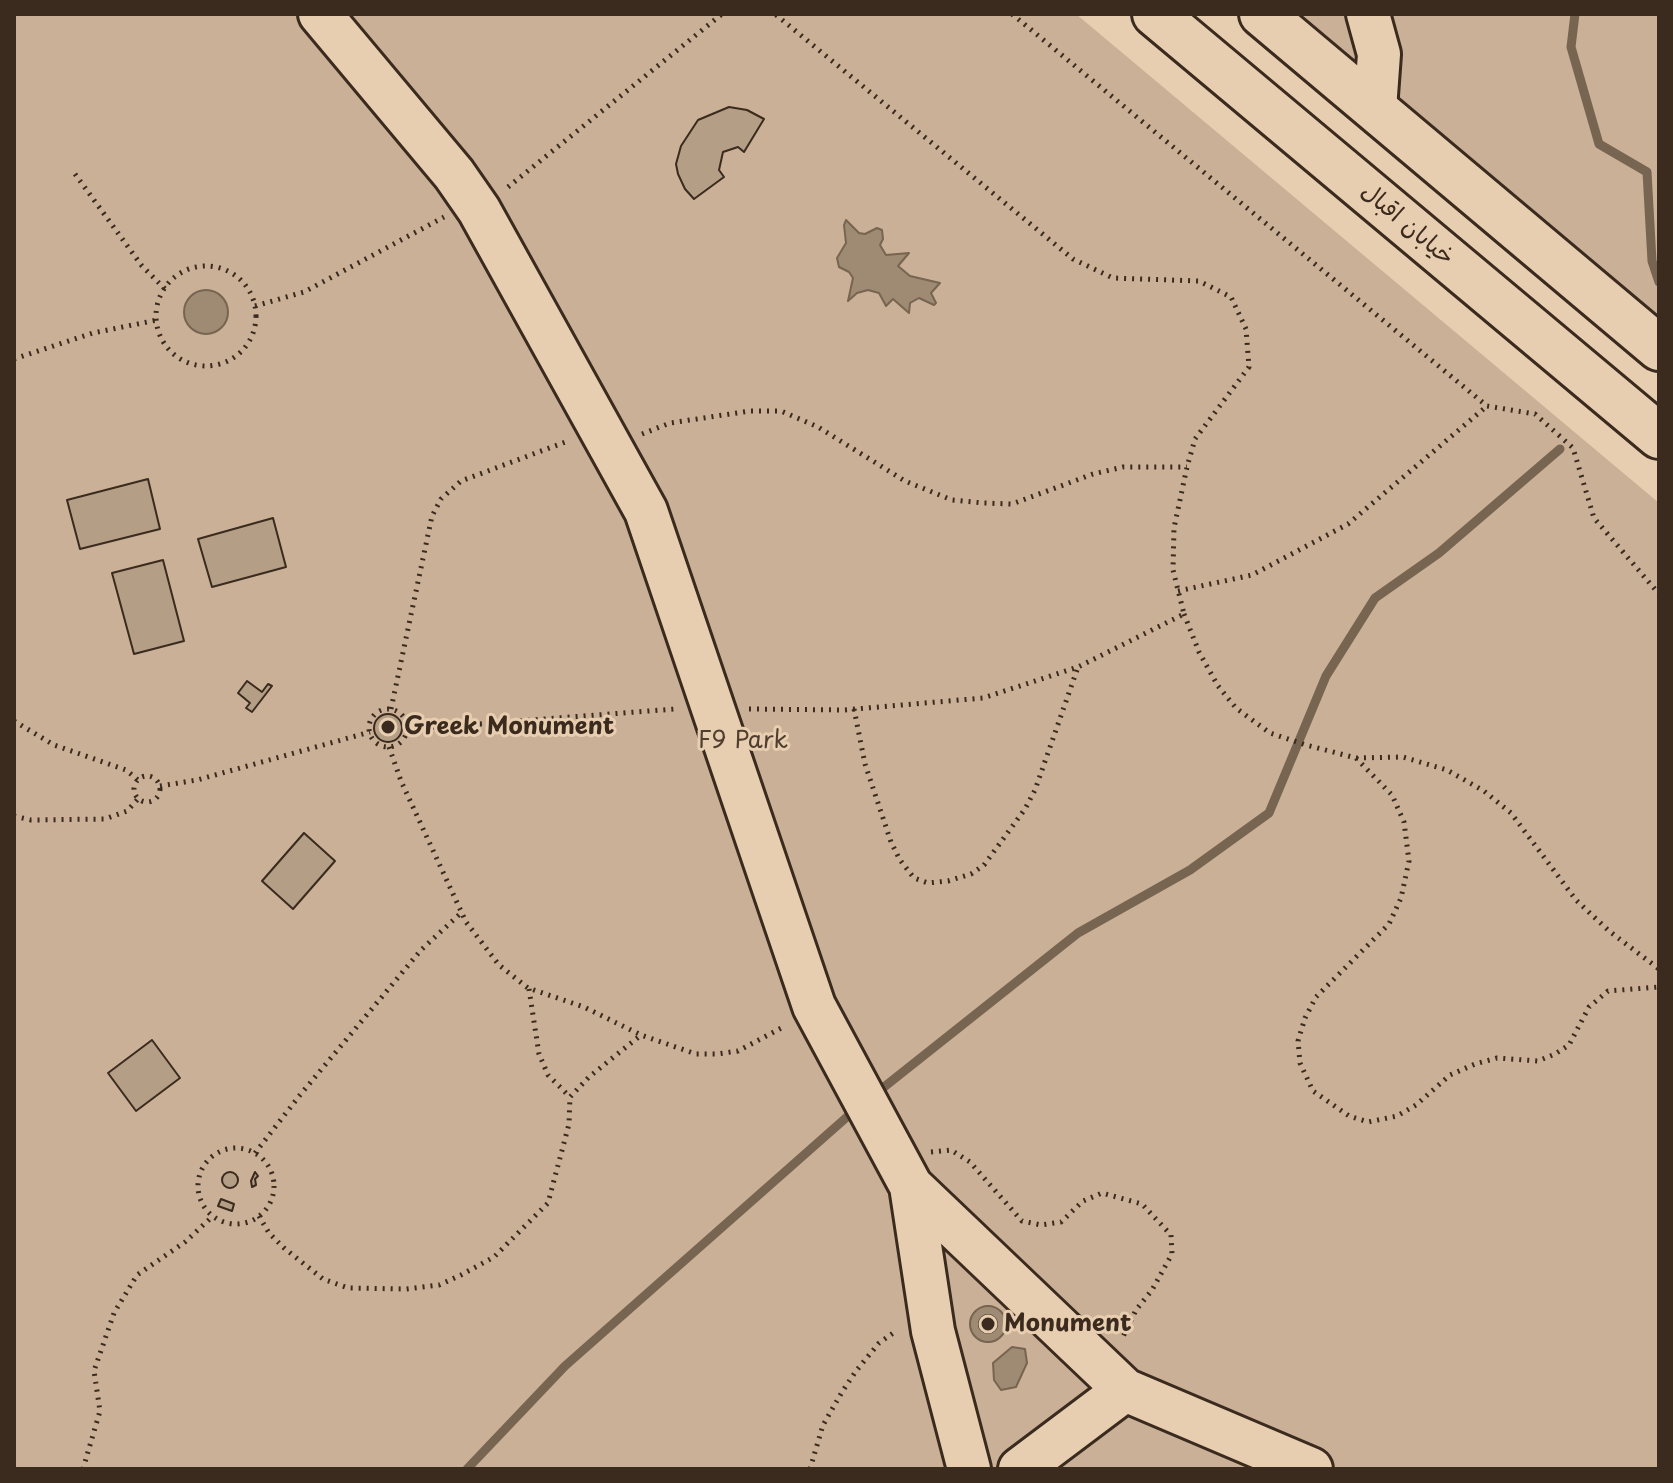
<!DOCTYPE html>
<html>
<head>
<meta charset="utf-8">
<style>
  body { margin:0 }
  #map { position:relative; width:1673px; height:1483px; overflow:hidden; background:#e8ceb0; font-family:"Playpen Sans",sans-serif }
  canvas { display:block }
  .frame { position:absolute; inset:0; border:16px solid #3b2a1e; pointer-events:none }
</style>
</head>
<body>
<div id="map">
<canvas width="1673" height="1483"></canvas>
<div class="frame"></div>
</div>
<script>
const ctx = document.querySelector('canvas').getContext('2d');
ctx.lineJoin = 'round';
function fill(path, color) {
  ctx.fillStyle = color;
  ctx.fill(path, 'evenodd');
}
function shape(rows) {
  const path = new Path2D();
  for (const r of rows) {
    if (r.length === 3) {
      path.moveTo(r[0] + r[2], r[1]);
      path.arc(r[0], r[1], r[2], 0, 2 * Math.PI);
      continue;
    }
    path.moveTo(r[0], r[1]);
    for (let i = 2; i < r.length; i += 2) path.lineTo(r[i], r[i + 1]);
  }
  return path;
}
function stroke(path, color, width, dash) {
  ctx.strokeStyle = color;
  ctx.lineWidth = width;
  ctx.lineCap = dash ? 'butt' : 'round';
  ctx.setLineDash(dash || []);
  ctx.stroke(path);
}
function write(font, color, halo, rows, align = 'center') {
  ctx.font = font + ' "Playpen Sans","Playpen Sans Arabic",sans-serif';
  ctx.lineWidth = 6;
  ctx.setLineDash([]);
  ctx.textBaseline = 'middle';
  ctx.strokeStyle = halo;
  ctx.fillStyle = color;
  for (const [text, x, y, turn = 0] of rows) {
    ctx.save();
    ctx.translate(x, y);
    ctx.rotate((+turn || 0) * Math.PI / 180);
    ctx.textAlign = isNaN(turn) ? turn : align;
    if (halo) ctx.strokeText(text, 0, 0);
    ctx.fillText(text, 0, 0);
    ctx.restore();
  }
}
fill(shape([
  [14,14,1076,14,1659,503,1659,1469,14,1469],
  [1262,14,1659,14,1659,348]
]), '#c9b096');
const water = shape([
  [846,220,859,233,865,234,877,228,882,230,883,239,880,245,886,255,909,253,898,266,910,276,940,283,931,293,936,303,934,305,919,298,910,303,909,313,893,299,886,306,879,293,868,290,857,293,848,301,853,278,849,272,839,267,837,258,846,243,844,225,846,220],
  [206,312,22],
  [988,1324,18],
  [1012,1347,1025,1349,1027,1363,1016,1387,1001,1390,994,1380,993,1363,1012,1347]
]);
fill(water, '#9f8a73');
stroke(water, '#776451', 2);
stroke(shape([
  [1575,14,1571,47,1599,144,1647,172,1652,261,1659,282],
  [874,1095,1078,933,1190,870,1269,813,1326,676,1375,598,1439,553,1560,449],
  [467,1469,565,1366,856,1109]
]), '#776451', 9);
const building = shape([
  [729,107,747,110,764,119,744,152,738,147,723,152,719,170,724,177,694,199,685,189,678,174,676,164,681,146,698,120,729,107],
  [148,479,160,529,80,549,67,500,148,479],
  [273,518,286,567,212,587,198,539,273,518],
  [163,560,184,641,134,654,112,573,163,560],
  [247,681,262,692,268,684,272,686,252,712,246,708,250,703,238,693,247,681],
  [388,728,14],
  [304,833,335,861,293,909,262,881,304,833],
  [152,1040,180,1078,136,1111,108,1073,152,1040],
  [255,1172,258,1176,255,1179,256,1185,252,1187,251,1181,255,1172],
  [230,1180,8],
  [221,1199,234,1204,232,1211,218,1206,221,1199],
  [988,1324,9]
]);
fill(building, '#b49e85');
stroke(building, '#3b2a1e', 2);
const minor = shape([
  [320,14,454,174,479,210,646,511,814,1006,911,1186,1125,1390,1311,1469],
  [1368,14,1379,54,1375,109],
  [911,1186,933,1331,969,1469],
  [1020,1469,1125,1390]
]);
const major = shape([
  [1155,14,1659,436],
  [1262,14,1659,348]
]);
stroke(minor, '#3b2a1e', 48);
stroke(major, '#3b2a1e', 50);
stroke(shape([
  [1012,14,1487,406,1535,414,1573,448,1594,518,1659,594],
  [75,174,142,266,165,289],
  [508,187,722,14],
  [206,316,50],
  [255,306,304,292,444,217],
  [14,359,93,333,157,320],
  [642,434,670,423,750,411,781,411,818,427,905,481,952,500,983,503,1012,504,1093,474,1123,467,1187,467],
  [1178,591,1252,575,1348,524,1487,406],
  [1184,614,1199,652,1218,686,1236,708,1270,733,1306,745,1356,758,1403,757,1447,770,1484,791,1511,813,1576,900,1609,931,1659,969],
  [391,709,432,516,441,499,461,481,568,441],
  [749,709,844,710,983,698,1078,667,1184,614,1173,570,1174,528,1187,467,1195,439,1249,367,1246,329,1231,297,1199,281,1113,278,1073,259,775,14],
  [854,709,865,764,891,842,900,860,914,878,928,883,948,881,971,874,984,865,1025,809,1035,790,1078,667],
  [388,728,19],
  [14,721,54,745,126,770,138,780],
  [408,727,440,727,675,709],
  [389,747,401,781,466,922,499,965,528,988,584,1007,641,1035,696,1054,717,1054,738,1051,785,1026],
  [1356,758,1392,795,1404,822,1409,861,1401,898,1389,924,1316,997,1305,1018,1298,1041,1300,1063,1313,1091,1349,1116,1368,1122,1397,1116,1416,1105,1450,1075,1475,1064,1497,1058,1538,1061,1555,1054,1569,1045,1589,1007,1608,991,1659,987],
  [147,789,13],
  [160,786,197,780,370,732],
  [14,816,31,820,105,819,127,811,138,799],
  [529,989,539,1054,548,1075,570,1097],
  [236,1186,38],
  [931,1152,951,1150,970,1162,1022,1221,1041,1225,1061,1222,1083,1201,1102,1193,1142,1204,1171,1235,1172,1254,1152,1290,1136,1310,1122,1339],
  [255,1153,300,1095,421,950,461,913],
  [259,1216,269,1233,284,1248,323,1279,348,1288,406,1289,439,1285,461,1275,494,1257,548,1203,569,1124,570,1097,589,1077,641,1035],
  [83,1469,100,1411,94,1371,114,1313,137,1275,185,1242,213,1216],
  [810,1469,823,1425,842,1392,856,1371,879,1343,896,1331]
]), '#3b2a1e', 5, [2, 6]);
stroke(minor, '#e8ceb0', 42);
stroke(major, '#e8ceb0', 44);
for (const [x, y, r, color] of [
  [388,727,8,"#3b2a1e"],
  [988,1324,8,"#3b2a1e"]
]) {
  const dot = new Path2D();
  dot.arc(x, y, r, 0, 2 * Math.PI);
  ctx.fillStyle = color;
  ctx.fill(dot);
  stroke(dot, '#e8ceb0', 3);
}
write('24px', '#3b2a1e', '#e8ceb0', [
  ["خیابان اقبال",1407,225,40]
]);
write('bold 24px', '#3b2a1e', '#e8ceb0', [
  ["Greek Monument",404,727],
  ["Monument",1004,1324]
], 'left');
write('24px', '#503e30', '#e8ceb0', [
  ["F9 Park",743,741]
]);
</script>
</body>
</html>
